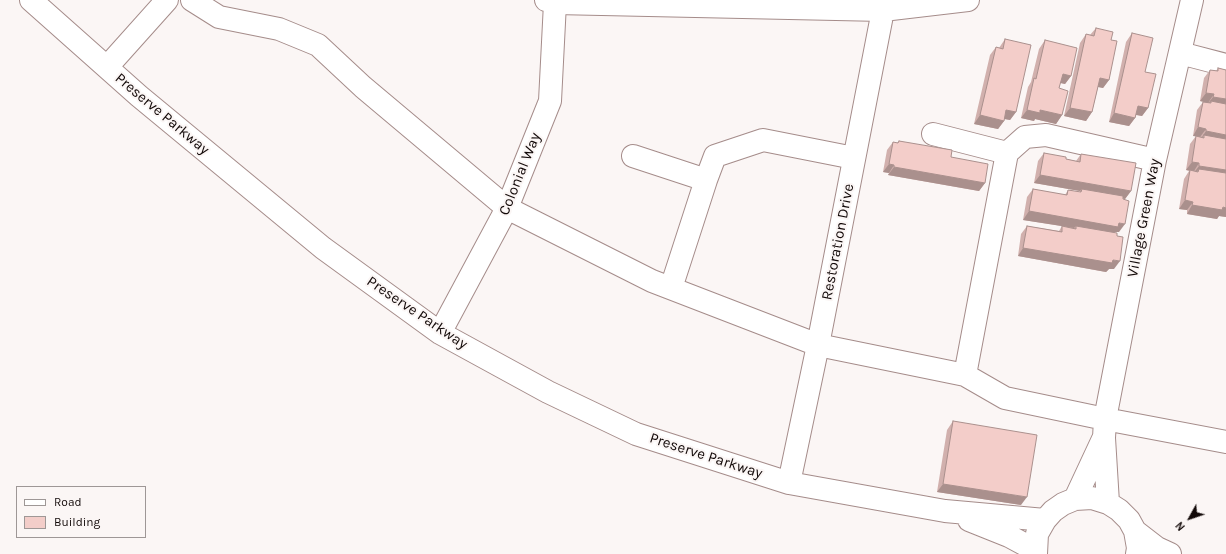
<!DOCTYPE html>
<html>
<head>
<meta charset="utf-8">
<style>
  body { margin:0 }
  #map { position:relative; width:1226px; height:554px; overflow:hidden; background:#fbf6f5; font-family:Karla,sans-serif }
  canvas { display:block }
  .legend { position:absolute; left:16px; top:486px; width:130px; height:52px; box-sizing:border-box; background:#fbf6f5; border:1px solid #9e9796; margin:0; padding:5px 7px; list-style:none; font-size:12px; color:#120908 }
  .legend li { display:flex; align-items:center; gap:8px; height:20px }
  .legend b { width:20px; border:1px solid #9e9796 }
  .north { position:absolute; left:1170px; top:498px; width:40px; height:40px; -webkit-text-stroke:3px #fbf6f5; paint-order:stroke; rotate:230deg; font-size:11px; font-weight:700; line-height:16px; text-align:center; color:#120908 }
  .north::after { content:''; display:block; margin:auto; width:14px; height:18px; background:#120908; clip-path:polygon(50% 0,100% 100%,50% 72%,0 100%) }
</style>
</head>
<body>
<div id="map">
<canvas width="1226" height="554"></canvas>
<ul class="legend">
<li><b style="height:5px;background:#fff"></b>Road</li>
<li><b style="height:11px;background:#f3cdc9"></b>Building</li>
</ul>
<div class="north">N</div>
</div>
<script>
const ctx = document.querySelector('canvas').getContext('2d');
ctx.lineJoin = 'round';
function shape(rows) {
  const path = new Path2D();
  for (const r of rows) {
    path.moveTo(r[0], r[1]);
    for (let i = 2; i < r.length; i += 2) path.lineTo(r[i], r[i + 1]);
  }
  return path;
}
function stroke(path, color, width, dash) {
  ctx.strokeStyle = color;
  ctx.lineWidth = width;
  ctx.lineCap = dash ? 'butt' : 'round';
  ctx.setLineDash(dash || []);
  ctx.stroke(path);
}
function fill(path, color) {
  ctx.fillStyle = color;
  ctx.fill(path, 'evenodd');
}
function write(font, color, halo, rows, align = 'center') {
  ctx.font = font + ' Karla,sans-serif';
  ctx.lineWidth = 4;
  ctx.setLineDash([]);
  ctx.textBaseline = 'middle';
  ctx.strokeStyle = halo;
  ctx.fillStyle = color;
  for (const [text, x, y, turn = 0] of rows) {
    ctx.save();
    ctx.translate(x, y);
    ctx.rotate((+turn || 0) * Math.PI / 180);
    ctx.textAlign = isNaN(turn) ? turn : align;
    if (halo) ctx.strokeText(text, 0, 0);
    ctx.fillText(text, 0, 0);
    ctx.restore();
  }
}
const minor = shape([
  [31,0,139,96,323,248,440,333,548,392,636,434,789,483,945,511,1045,520],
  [192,0,219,17,279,29,318,45,363,87,507,208,652,281,818,345,965,375,1005,398,1105,419,1226,442],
  [546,0,555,3,883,10,968,0],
  [1180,53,1226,65],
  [107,67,167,0],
  [933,134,1007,153],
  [633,156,706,180],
  [671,288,706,180,715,156,763,140,854,158],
  [440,333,507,208,550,101,555,3],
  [965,375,1007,153,1025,137,1046,135,1155,160],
  [789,483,818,345,885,0],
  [1075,499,1103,439],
  [1108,503,1104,438,1105,419,1155,160,1192,0],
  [969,520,1009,536,1035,550],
  [1135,531,1157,548,1170,554],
  [1036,554,1037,534,1045,520,1053,511,1063,504,1075,499,1092,498,1108,503,1119,510,1129,520,1135,531,1138,548,1137,554]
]);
stroke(minor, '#a58c8a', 24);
stroke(minor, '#fff', 22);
fill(shape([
  [1096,28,1111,40,1109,80,1103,88,1098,87,1092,112,1086,121,1064,116,1080,43,1086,34,1090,35],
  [1132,33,1145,72,1148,108,1142,116,1136,115,1135,118,1129,126,1109,122,1126,42],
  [1005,39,1016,112,1010,120,1004,119,1004,121,998,129,974,124,990,55,996,47,999,48],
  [1045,40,1071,76,1065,84,1060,83,1059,88,1062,115,1056,124,1035,119,1034,121,1021,118,1028,87,1031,82,1039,49],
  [1218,68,1226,70,1226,217,1219,216,1217,219,1187,214,1187,210,1179,209,1184,179,1189,171,1186,170,1190,144,1196,136,1193,136,1197,110,1203,102,1208,103,1200,101,1204,78,1210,70,1216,71],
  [899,141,951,157,985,183,979,191,888,175,889,173,883,172,887,150,893,142,897,143],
  [1044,153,1066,159,1076,161,1081,154,1131,191,1125,199,1123,198,1119,232,1114,232,1114,269,1109,269,1106,272,1018,256,1021,234,1027,226,1059,231,1062,226,1023,220,1027,197,1033,189,1065,195,1068,190,1080,192,1080,191,1034,183,1038,161],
  [953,421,1021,505,937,492,947,430]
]), '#d1b0ad');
fill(shape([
  [1063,74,1071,76,1065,84,1057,82],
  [1100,78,1109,80,1103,88,1094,86],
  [1206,93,1214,94,1208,103,1200,101],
  [1213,97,1226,99,1226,108,1211,103,1211,101,1208,105,1207,105],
  [1138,106,1148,108,1142,116,1132,114],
  [1070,108,1092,112,1086,121,1064,116],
  [1006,110,1016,112,1010,120,1000,118],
  [1027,110,1040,110,1062,115,1056,124,1035,119,1034,121,1021,118],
  [1114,113,1135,118,1129,126,1109,122],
  [980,115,1004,121,998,129,974,124],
  [1198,127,1206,129,1200,137,1193,136],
  [1206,131,1226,135,1226,144,1204,138,1204,135,1201,140,1200,140],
  [1192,162,1199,163,1194,171,1186,170],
  [889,164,894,165,889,173,883,172],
  [1199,166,1226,170,1226,180,1198,172,1199,169,1195,174,1193,174],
  [894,167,985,183,979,191,888,175],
  [1040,175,1131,191,1125,199,1082,191,1082,189,1080,191,1034,183],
  [1185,200,1193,202,1187,210,1179,209],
  [1192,205,1226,208,1226,217,1219,216,1217,219,1187,214],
  [1029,211,1119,223,1125,224,1119,232,1115,232,1112,235,1076,226,1074,228,1023,220],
  [1023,248,1113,260,1120,261,1114,269,1109,269,1106,272,1018,256],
  [943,484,1027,497,1021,505,937,492]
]), '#aa908d');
const building = shape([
  [1096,28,1113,32,1111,40,1117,41,1109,80,1100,78,1092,112,1070,108,1086,34,1094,36,1096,28],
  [1132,33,1153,38,1145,72,1156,74,1148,108,1138,106,1135,118,1114,113,1132,33],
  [1005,39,1031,45,1016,112,1006,110,1004,121,980,115,996,47,1003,49,1005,39],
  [1045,40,1077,48,1071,76,1063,74,1059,88,1068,91,1062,115,1040,110,1040,113,1027,110,1034,78,1036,79,1045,40],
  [1218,68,1226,70,1226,99,1213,97,1214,94,1206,93,1210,70,1218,71,1218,68],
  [1211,101,1226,104,1226,135,1206,131,1206,129,1198,127,1203,102,1211,103,1211,101],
  [1204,135,1226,139,1226,170,1199,166,1199,163,1192,162,1196,136,1204,138,1204,135],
  [899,141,952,150,951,157,988,164,985,183,894,167,894,165,889,164,893,142,898,143,899,141],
  [1044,153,1066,157,1066,159,1080,162,1081,154,1136,163,1131,191,1040,175,1044,153],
  [1199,169,1226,173,1226,208,1223,207,1222,210,1192,205,1193,202,1185,200,1190,170,1198,172,1199,169],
  [1033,189,1067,195,1068,190,1081,192,1082,189,1123,196,1123,199,1129,201,1125,224,1119,223,1118,227,1029,211,1033,189],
  [1027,226,1062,232,1062,226,1076,229,1076,226,1117,233,1117,236,1123,237,1120,261,1113,260,1112,263,1023,248,1027,226],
  [953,421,1037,435,1027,497,943,484,953,421]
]);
fill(building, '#f3cdc9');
stroke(building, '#aa908d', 1);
write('15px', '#120908', '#fbf6f5', [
  ["Preserve Parkway",162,114,40],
  ["Colonial Way",520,174,-68],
  ["Village Green Way",1144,218,-79],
  ["Restoration Drive",838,242,-79],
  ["Preserve Parkway",417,313,34],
  ["Preserve Parkway",706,456,18]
]);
</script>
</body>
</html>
